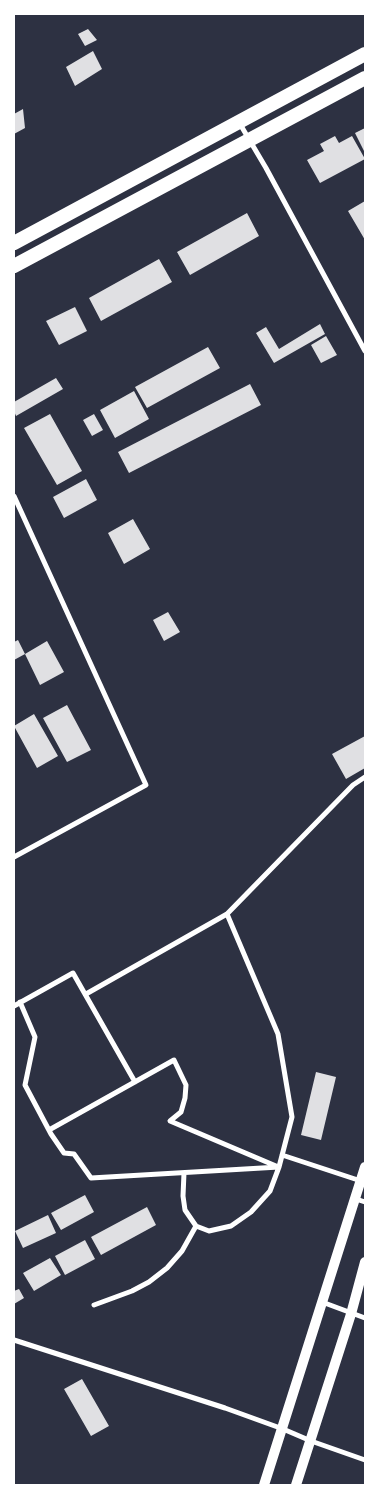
<!DOCTYPE html>
<html>
<head>
<meta charset="utf-8">
<style>
  body { margin:0 }
  #map { position:relative; width:379px; height:1499px; overflow:hidden; background:#2d3142; font-family:Lora,serif }
  canvas { display:block }
  .frame { position:absolute; inset:0; border:15px solid #fff; pointer-events:none }
</style>
</head>
<body>
<div id="map">
<canvas width="379" height="1499"></canvas>
<div class="frame"></div>
</div>
<script>
const ctx = document.querySelector('canvas').getContext('2d');
ctx.lineJoin = 'round';
function fill(path, color) {
  ctx.fillStyle = color;
  ctx.fill(path, 'evenodd');
}
function shape(rows) {
  const path = new Path2D();
  for (const r of rows) {
    path.moveTo(r[0], r[1]);
    for (let i = 2; i < r.length; i += 2) path.lineTo(r[i], r[i + 1]);
  }
  return path;
}
function stroke(path, color, width, dash) {
  ctx.strokeStyle = color;
  ctx.lineWidth = width;
  ctx.lineCap = dash ? 'butt' : 'round';
  ctx.setLineDash(dash || []);
  ctx.stroke(path);
}
fill(shape([
  [88,29,97,40,85,46,78,34],
  [93,51,102,69,75,86,66,67],
  [23,109,25,128,14,134,14,114],
  [365,128,365,153,355,133],
  [335,136,339,143,352,136,365,159,320,183,307,160,324,151,320,144],
  [365,201,365,240,348,211],
  [247,213,259,236,190,275,177,252],
  [159,259,172,282,101,321,89,298],
  [75,307,87,331,59,345,46,321],
  [320,324,325,334,274,363,256,333,266,327,279,349],
  [326,336,337,355,321,363,311,345],
  [208,347,220,368,147,408,135,387],
  [56,378,63,389,16,416,14,411,14,402],
  [250,384,261,405,129,473,118,452],
  [134,391,149,419,115,438,100,410],
  [50,414,82,471,57,485,24,428],
  [94,414,103,430,92,436,83,420],
  [86,479,97,500,64,518,53,497],
  [133,519,150,549,124,564,108,533],
  [168,612,180,632,164,641,153,620],
  [18,640,25,654,14,660,14,642],
  [47,641,64,672,40,685,25,654],
  [67,705,91,750,67,762,43,718],
  [34,714,58,756,37,768,14,726],
  [365,736,365,768,346,779,332,754],
  [316,1072,336,1077,321,1140,301,1135],
  [85,1195,94,1212,61,1230,51,1213],
  [147,1207,156,1225,101,1255,91,1237],
  [48,1215,56,1233,23,1248,15,1231],
  [85,1240,95,1259,65,1275,55,1256],
  [50,1258,61,1275,34,1291,23,1273],
  [19,1289,24,1298,14,1304,14,1291],
  [82,1379,109,1426,91,1436,64,1389]
]), '#e0e0e3');
stroke(shape([
  [240,124,266,168,365,351],
  [14,496,146,785,14,857],
  [86,994,227,914,353,785,365,777],
  [20,1002,35,1037,25,1085,51,1134,64,1153,74,1154,91,1178,279,1167],
  [14,1006,73,973,135,1082],
  [49,1130,174,1060,186,1085,185,1098,181,1112,170,1121,276,1166],
  [282,1155,361,1181],
  [184,1173,183,1196,185,1210,196,1226,209,1231,231,1226,251,1212,270,1191,279,1167,292,1117,278,1034,227,914],
  [356,1199,365,1202],
  [322,1302,365,1318],
  [94,1305,132,1291,149,1282,167,1268,182,1251,196,1226],
  [14,1340,225,1408,283,1429,311,1441,365,1460]
]), '#fff', 5);
stroke(shape([
  [264,1485,365,1167],
  [296,1485,351,1314,365,1262]
]), '#fff', 10);
stroke(shape([
  [14,243,365,54],
  [14,266,365,78]
]), '#fff', 14);
</script>
</body>
</html>
